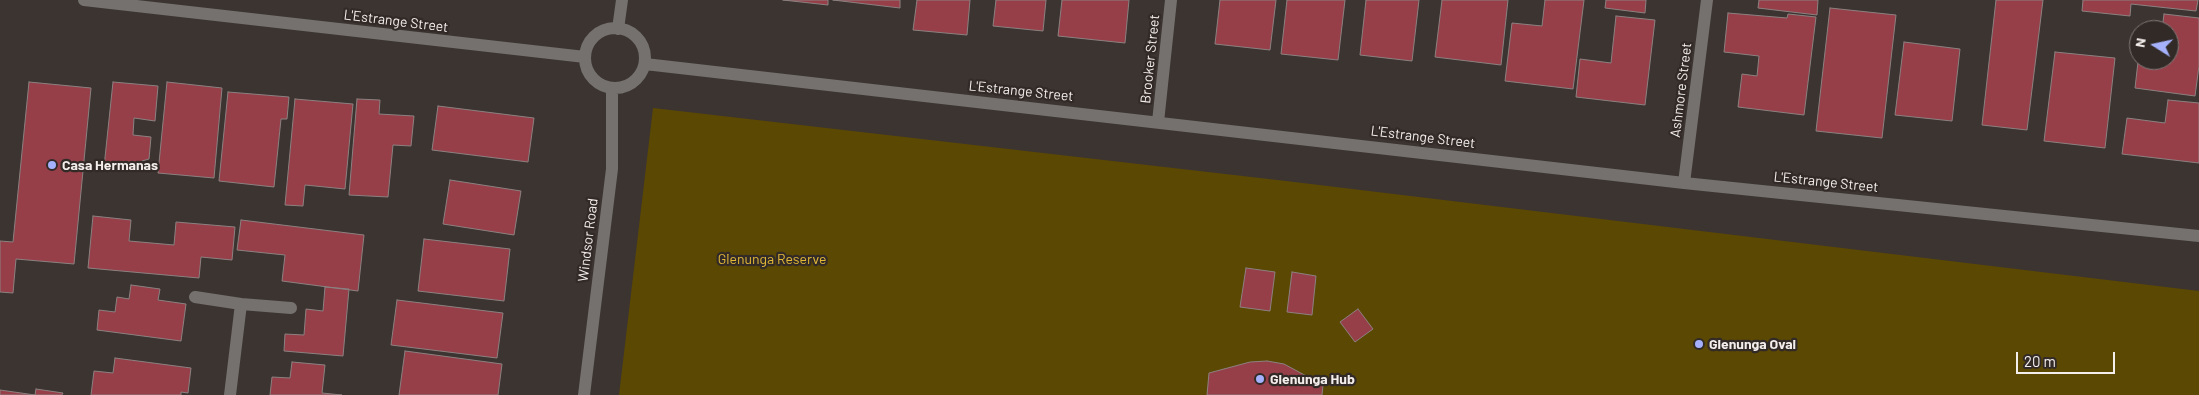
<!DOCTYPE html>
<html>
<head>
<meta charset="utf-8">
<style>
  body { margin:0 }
  #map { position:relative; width:2199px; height:395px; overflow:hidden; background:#3c3431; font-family:Barlow,sans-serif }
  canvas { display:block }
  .north { position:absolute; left:2129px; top:20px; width:50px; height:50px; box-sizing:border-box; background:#322a27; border:1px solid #7f7876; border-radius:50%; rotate:280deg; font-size:14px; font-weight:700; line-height:20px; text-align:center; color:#f3eeec }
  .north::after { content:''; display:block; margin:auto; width:18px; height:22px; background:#a5b1fc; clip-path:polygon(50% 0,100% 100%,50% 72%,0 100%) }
  .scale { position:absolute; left:2016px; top:352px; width:99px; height:22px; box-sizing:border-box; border:2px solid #f3eeec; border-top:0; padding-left:6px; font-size:15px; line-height:18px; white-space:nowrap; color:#f3eeec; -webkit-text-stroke:4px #322a27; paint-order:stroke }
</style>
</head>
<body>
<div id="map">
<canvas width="2199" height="395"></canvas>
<div class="north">N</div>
<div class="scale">20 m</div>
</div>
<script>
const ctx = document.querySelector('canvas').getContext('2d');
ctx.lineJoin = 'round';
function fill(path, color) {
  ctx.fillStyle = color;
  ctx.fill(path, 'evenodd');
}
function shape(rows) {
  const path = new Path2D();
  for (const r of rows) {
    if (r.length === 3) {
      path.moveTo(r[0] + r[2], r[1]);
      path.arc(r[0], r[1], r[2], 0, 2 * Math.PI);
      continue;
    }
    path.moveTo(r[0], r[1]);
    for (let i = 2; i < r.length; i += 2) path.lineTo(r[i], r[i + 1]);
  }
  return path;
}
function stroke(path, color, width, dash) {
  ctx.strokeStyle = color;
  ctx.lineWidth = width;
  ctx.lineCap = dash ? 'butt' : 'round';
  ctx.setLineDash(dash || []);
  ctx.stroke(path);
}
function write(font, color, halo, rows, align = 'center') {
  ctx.font = font + ' Barlow,sans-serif';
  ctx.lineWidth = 4.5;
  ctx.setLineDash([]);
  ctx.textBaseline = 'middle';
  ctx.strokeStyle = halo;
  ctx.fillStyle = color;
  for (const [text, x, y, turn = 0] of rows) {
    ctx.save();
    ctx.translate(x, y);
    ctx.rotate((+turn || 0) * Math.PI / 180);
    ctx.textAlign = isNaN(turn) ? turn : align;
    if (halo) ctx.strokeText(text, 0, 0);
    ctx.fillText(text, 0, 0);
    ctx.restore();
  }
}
fill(shape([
  [653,108,1286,181,2199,291,2199,395,619,395]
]), '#5b4803');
const building = shape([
  [783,0,828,0,828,5,783,0],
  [833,0,900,0,900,8,833,0],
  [917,0,970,0,967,35,913,30,917,0],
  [996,0,1046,0,1043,31,993,26,996,0],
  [1062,0,1129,0,1125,43,1058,36,1062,0],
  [1220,0,1276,0,1270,50,1215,44,1220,0],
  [1287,0,1345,0,1338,60,1281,54,1287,0],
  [1366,0,1419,0,1412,61,1360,55,1366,0],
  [1442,0,1508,0,1501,65,1435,57,1442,0],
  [1545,0,1584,0,1573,89,1505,81,1512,23,1542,26,1545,0],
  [1606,0,1646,0,1645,13,1605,8,1606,0],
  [1759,0,1818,0,1817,15,1758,8,1759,0],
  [1996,0,2043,0,2027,130,1982,125,1996,0],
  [2083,0,2198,0,2196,11,2131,4,2130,16,2082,11,2083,0],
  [1830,8,1896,15,1882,138,1816,131,1830,8],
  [1728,13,1787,18,1788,14,1816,17,1804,115,1738,107,1742,74,1757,76,1759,56,1724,52,1728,13],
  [2164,14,2199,18,2199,66,2195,96,2135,88,2139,53,2139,60,2169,60,2169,30,2162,30,2164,14],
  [1616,16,1655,20,1645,105,1576,97,1580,59,1611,63,1616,16],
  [1904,42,1960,49,1952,121,1895,115,1904,42],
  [2055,52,2115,58,2105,148,2044,141,2055,52],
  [29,82,91,88,74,264,16,259,13,293,0,292,0,241,13,242,29,82],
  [113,82,158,86,155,121,134,118,133,135,151,137,149,159,142,161,141,171,104,167,113,82],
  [167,82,222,88,214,178,158,173,167,82],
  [228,92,289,97,287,119,281,119,274,187,219,181,228,92],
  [295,99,353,104,345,189,305,185,303,206,285,205,295,99],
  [357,99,380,100,379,114,414,116,411,146,393,145,388,197,349,195,357,99],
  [2168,100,2199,103,2199,163,2122,154,2127,118,2165,123,2168,100],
  [438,106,534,118,528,162,432,150,438,106],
  [450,180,521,191,514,235,443,224,450,180],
  [93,216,131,220,129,241,174,245,176,222,235,227,232,260,201,257,199,278,88,268,93,216],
  [241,220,364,235,358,291,282,281,285,255,237,250,241,220],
  [424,239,510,249,504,301,418,291,424,239],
  [1246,268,1275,272,1270,311,1240,307,1246,268],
  [1292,272,1316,276,1312,315,1287,312,1292,272],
  [131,285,160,289,158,300,186,304,181,341,97,330,99,310,115,312,117,297,129,299,131,285],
  [325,287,349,289,343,356,284,351,285,334,304,335,306,309,323,311,325,287],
  [397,300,503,313,497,358,391,345,397,300],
  [1358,309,1373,329,1355,342,1340,322,1358,309],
  [405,351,502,364,498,395,399,395,405,351],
  [115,358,191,368,188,393,181,392,181,395,91,395,94,371,113,373,115,358],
  [1267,361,1284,364,1323,385,1322,395,1207,395,1209,373,1250,362,1267,361],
  [292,362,325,365,322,393,342,395,270,395,272,377,290,378,292,362],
  [36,389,63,393,62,395,0,395,0,390,35,395,36,389]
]);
fill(building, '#963f49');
stroke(building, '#8c8181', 1);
stroke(shape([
  [84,0,585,57],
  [615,58,30],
  [618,29,622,0],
  [645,64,1684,183,2199,236],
  [1158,122,1171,0],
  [1684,183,1707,0],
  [195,297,241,304,230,395],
  [241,304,291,308],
  [584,395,612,169,612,88]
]), '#74716e', 12);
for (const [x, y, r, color] of [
  [52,165,5,"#a5b1fc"],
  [1699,344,5,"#a5b1fc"],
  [1260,379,5,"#a5b1fc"]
]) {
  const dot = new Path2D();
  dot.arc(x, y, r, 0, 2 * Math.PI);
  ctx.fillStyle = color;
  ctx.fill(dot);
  stroke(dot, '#322a27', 2);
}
write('14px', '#f3eeec', '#322a27', [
  ["L'Estrange Street",396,21,7],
  ["Brooker Street",1150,59,-84],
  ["Ashmore Street",1681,90,-83],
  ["L'Estrange Street",1021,91,6],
  ["L'Estrange Street",1423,137,7],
  ["L'Estrange Street",1826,182,6],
  ["Windsor Road",588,240,-83]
]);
write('bold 14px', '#f3eeec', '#322a27', [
  ["Casa Hermanas",62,165],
  ["Glenunga Oval",1709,344],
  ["Glenunga Hub",1270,379]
], 'left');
write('14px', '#e3b937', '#322a27', [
  ["Glenunga Reserve",772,259]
]);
</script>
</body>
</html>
